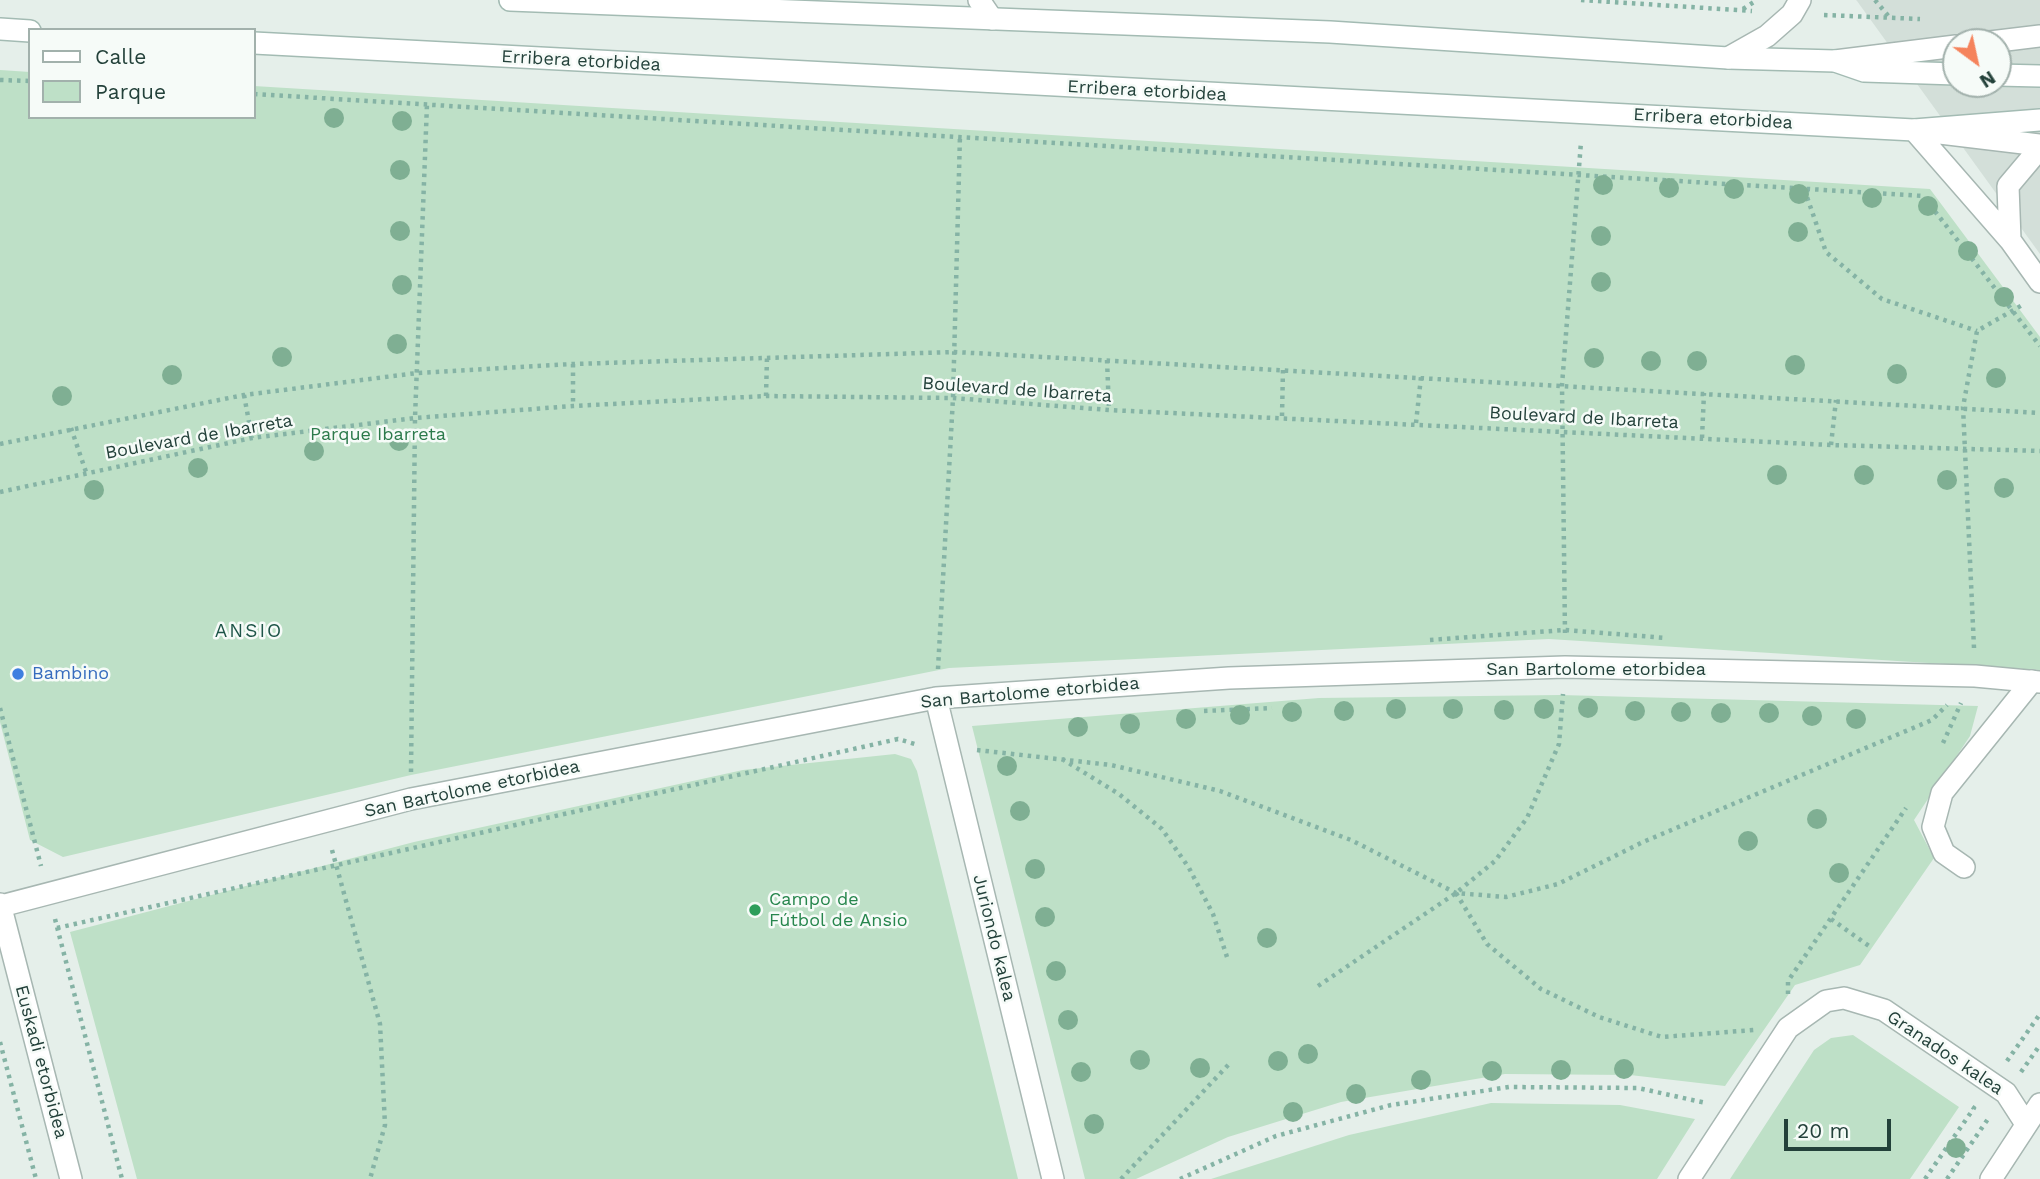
<!DOCTYPE html>
<html>
<head>
<meta charset="utf-8">
<style>
  body { margin:0 }
  #map { position:relative; width:2040px; height:1179px; overflow:hidden; background:#e5efea; font-family:"Work Sans",sans-serif }
  canvas { display:block }
  .legend { position:absolute; left:28px; top:28px; width:228px; height:91px; box-sizing:border-box; background:#f6fbf8; border:2px solid #a2b1ac; margin:0; padding:9px 12px; list-style:none; font-size:21px; color:#23413a }
  .legend li { display:flex; align-items:center; gap:14px; height:35px }
  .legend b { width:35px; border:2px solid #a2b1ac }
  .north { position:absolute; left:1942px; top:28px; width:70px; height:70px; box-sizing:border-box; background:#f6fbf8; border:2px solid #a2b1ac; border-radius:50%; rotate:147deg; font-size:19px; font-weight:700; line-height:28px; text-align:center; color:#23413a }
  .north::after { content:''; display:block; margin:auto; width:24px; height:32px; background:#f5835c; clip-path:polygon(50% 0,100% 100%,50% 72%,0 100%) }
  .scale { position:absolute; left:1784px; top:1119px; width:107px; height:32px; box-sizing:border-box; border:4px solid #23413a; border-top:0; padding-left:9px; font-size:21px; line-height:24px; white-space:nowrap; color:#23413a; -webkit-text-stroke:5px #f6fbf8; paint-order:stroke }
</style>
</head>
<body>
<div id="map">
<canvas width="2040" height="1179"></canvas>
<ul class="legend">
<li><b style="height:9px;background:#fff"></b>Calle</li>
<li><b style="height:19px;background:#bee0c7"></b>Parque</li>
</ul>
<div class="north">N</div>
<div class="scale">20 m</div>
</div>
<script>
const ctx = document.querySelector('canvas').getContext('2d');
ctx.lineJoin = 'round';
function fill(path, color) {
  ctx.fillStyle = color;
  ctx.fill(path, 'evenodd');
}
function shape(rows) {
  const path = new Path2D();
  for (const r of rows) {
    path.moveTo(r[0], r[1]);
    for (let i = 2; i < r.length; i += 2) path.lineTo(r[i], r[i + 1]);
  }
  return path;
}
function stroke(path, color, width, dash) {
  ctx.strokeStyle = color;
  ctx.lineWidth = width;
  ctx.lineCap = dash ? 'butt' : 'round';
  ctx.setLineDash(dash || []);
  ctx.stroke(path);
}
function write(font, color, halo, rows, align = 'center') {
  ctx.font = font + ' "Work Sans",sans-serif';
  ctx.lineWidth = 5;
  ctx.setLineDash([]);
  ctx.textBaseline = 'middle';
  ctx.strokeStyle = halo;
  ctx.fillStyle = color;
  for (const [text, x, y, turn = 0] of rows) {
    ctx.save();
    ctx.translate(x, y);
    ctx.rotate((+turn || 0) * Math.PI / 180);
    ctx.textAlign = isNaN(turn) ? turn : align;
    if (halo) ctx.strokeText(text, 0, 0);
    ctx.fillText(text, 0, 0);
    ctx.restore();
  }
}
fill(shape([
  [1856,0,2040,0,2040,254,1857,1],
  [1956,42,1998,42,1998,84,1956,84]
]), '#d3dfd9');
fill(shape([
  [0,70,30,72,30,117,254,117,254,86,1930,189,2040,337,2040,670,1549,639,949,668,411,775,63,857,30,840,0,722],
  [1560,695,1978,706,1970,736,1914,820,1934,858,1860,965,1795,985,1725,1086,1630,1075,1505,1074,1341,1102,1228,1137,1136,1179,1085,1179,972,726,1319,698],
  [895,754,911,759,917,771,1018,1179,137,1179,70,932,414,842,743,770],
  [1853,1035,1959,1107,1910,1179,1730,1179,1814,1050,1831,1038],
  [1491,1103,1620,1105,1695,1119,1657,1179,1211,1179,1349,1135]
]), '#bee0c7');
const service = shape([
  [1964,867,1944,853,1933,827,1942,793,2032,681]
]);
const minor = shape([
  [979,0,992,19],
  [1728,58,1767,36,1792,14,1800,0],
  [936,698,1053,1179],
  [1,906,411,799,936,698,1229,678,1565,667,1975,676,2040,682],
  [1689,1179,1788,1028,1826,1001,1844,998,1884,1010,2006,1093,2026,1124],
  [1991,1179,2040,1104]
]);
const tertiary = shape([
  [1990,42,2040,36],
  [1835,61,1956,46],
  [1914,130,2010,240,2040,282],
  [1940,133,2040,145],
  [2010,240,2008,186,2040,148],
  [0,904,71,1179]
]);
const secondary = shape([
  [510,0,1330,32,1728,58,1835,61,1864,71,1956,74],
  [0,29,30,31],
  [254,43,1914,130,2040,120],
  [1998,75,2040,76]
]);
stroke(service, '#a7b7b2', 24);
stroke(minor, '#a7b7b2', 24);
stroke(tertiary, '#a7b7b2', 24);
stroke(secondary, '#a3bbb3', 24);
stroke(shape([
  [1581,0,1752,11],
  [1875,0,1890,18],
  [1743,9,1757,0],
  [1824,15,1920,19],
  [0,80,30,81],
  [254,94,1923,196,2040,346],
  [1807,189,1807,197,1826,252,1882,299,1977,331],
  [1107,360,1109,410],
  [573,364,573,406],
  [244,395,252,438],
  [766,396,767,357],
  [1282,416,1283,369],
  [1416,423,1421,377],
  [71,428,86,472],
  [1702,438,1704,393],
  [0,444,244,395,417,373,573,364,955,352,2040,413],
  [1831,445,1836,400],
  [0,492,252,438,415,418,573,406,766,396,953,398,1109,410,1831,445,2040,451],
  [1565,633,1562,385,1581,142],
  [1430,640,1565,630,1666,638],
  [1974,648,1963,407,1977,331,2024,304],
  [938,669,953,398,960,135],
  [0,708,41,866],
  [1204,711,1272,708],
  [1943,743,1961,703],
  [977,750,1111,765,1220,791,1351,840,1456,893,1506,897,1558,884,1643,842,1932,720,1947,705],
  [1062,759,1119,794,1162,829,1189,868,1213,914,1227,957],
  [411,772,415,418,427,104],
  [332,850,380,1024,385,1125,370,1179],
  [1456,893,1487,944,1541,989,1599,1017,1662,1037,1754,1030],
  [55,919,122,1179],
  [1831,919,1869,946],
  [57,928,898,739,918,745],
  [1318,986,1456,893,1495,861,1527,818,1559,744,1563,694],
  [1788,994,1788,981,1906,808],
  [0,1042,36,1179],
  [2007,1061,2040,1014],
  [2021,1072,2040,1045],
  [1121,1179,1230,1063],
  [1180,1179,1276,1136,1391,1105,1509,1087,1638,1088,1706,1103],
  [1925,1179,1974,1108,1971,1106],
  [1947,1179,1990,1116]
]), '#85b3a5', 4.5, [3.5, 5]);
stroke(service, '#fff', 21);
stroke(minor, '#fff', 21);
stroke(tertiary, '#fff', 21);
stroke(secondary, '#fff', 21);
ctx.fillStyle = '#7faf93';
for (const [x, y] of [
  [334,118],
  [402,121],
  [400,170],
  [1603,185],
  [1669,188],
  [1734,189],
  [1799,194],
  [1872,198],
  [1928,206],
  [400,231],
  [1798,232],
  [1601,236],
  [1968,251],
  [1601,282],
  [402,285],
  [2004,297],
  [397,344],
  [282,357],
  [1594,358],
  [1651,361],
  [1697,361],
  [1795,365],
  [1897,374],
  [172,375],
  [1996,378],
  [62,396],
  [399,441],
  [314,451],
  [198,468],
  [1777,475],
  [1864,475],
  [1947,480],
  [2004,488],
  [94,490],
  [1588,708],
  [1396,709],
  [1453,709],
  [1544,709],
  [1504,710],
  [1344,711],
  [1635,711],
  [1292,712],
  [1681,712],
  [1721,713],
  [1769,713],
  [1240,715],
  [1812,716],
  [1186,719],
  [1856,719],
  [1130,724],
  [1078,727],
  [1007,766],
  [1020,811],
  [1817,819],
  [1748,841],
  [1035,869],
  [1839,873],
  [1045,917],
  [1267,938],
  [1056,971],
  [1068,1020],
  [1308,1054],
  [1140,1060],
  [1278,1061],
  [1200,1068],
  [1624,1069],
  [1561,1070],
  [1492,1071],
  [1081,1072],
  [1421,1080],
  [1356,1094],
  [1293,1112],
  [1094,1124],
  [1956,1148]
]) {
  ctx.beginPath();
  ctx.arc(x, y, 10, 0, 2 * Math.PI);
  ctx.fill();
}
for (const [x, y, r, color] of [
  [18,674,7,"#3f7fe0"],
  [755,910,7,"#2e9e5b"]
]) {
  const dot = new Path2D();
  dot.arc(x, y, r, 0, 2 * Math.PI);
  ctx.fillStyle = color;
  ctx.fill(dot);
  stroke(dot, '#f6fbf8', 2.5);
}
write('18px', '#23413a', '#f6fbf8', [
  ["Erribera etorbidea",581,61,3],
  ["Erribera etorbidea",1147,91,3],
  ["Erribera etorbidea",1713,119,3],
  ["Boulevard de Ibarreta",1017,390,4],
  ["Boulevard de Ibarreta",1584,418,3],
  ["Boulevard de Ibarreta",199,437,-10],
  ["San Bartolome etorbidea",1596,670],
  ["San Bartolome etorbidea",1030,693,-5],
  ["San Bartolome etorbidea",472,789,-12],
  ["Juriondo kalea",994,938,76],
  ["Granados kalea",1945,1053,34],
  ["Euskadi etorbidea",41,1062,75]
]);
write('18px', '#2c7a4b', '#f6fbf8', [
  ["Parque Ibarreta",378,435]
]);
write('18px', '#366cbe', '#f6fbf8', [
  ["Bambino",32,674]
], 'left');
write('18px', '#27864d', '#f6fbf8', [
  ["Campo de",769,900],
  ["Fútbol de Ansio",769,921]
], 'left');
ctx.letterSpacing = '2px';
write('19px', '#1e5548', '#f6fbf8', [
  ["ANSIO",249,631]
]);
ctx.letterSpacing = '0px';
</script>
</body>
</html>
